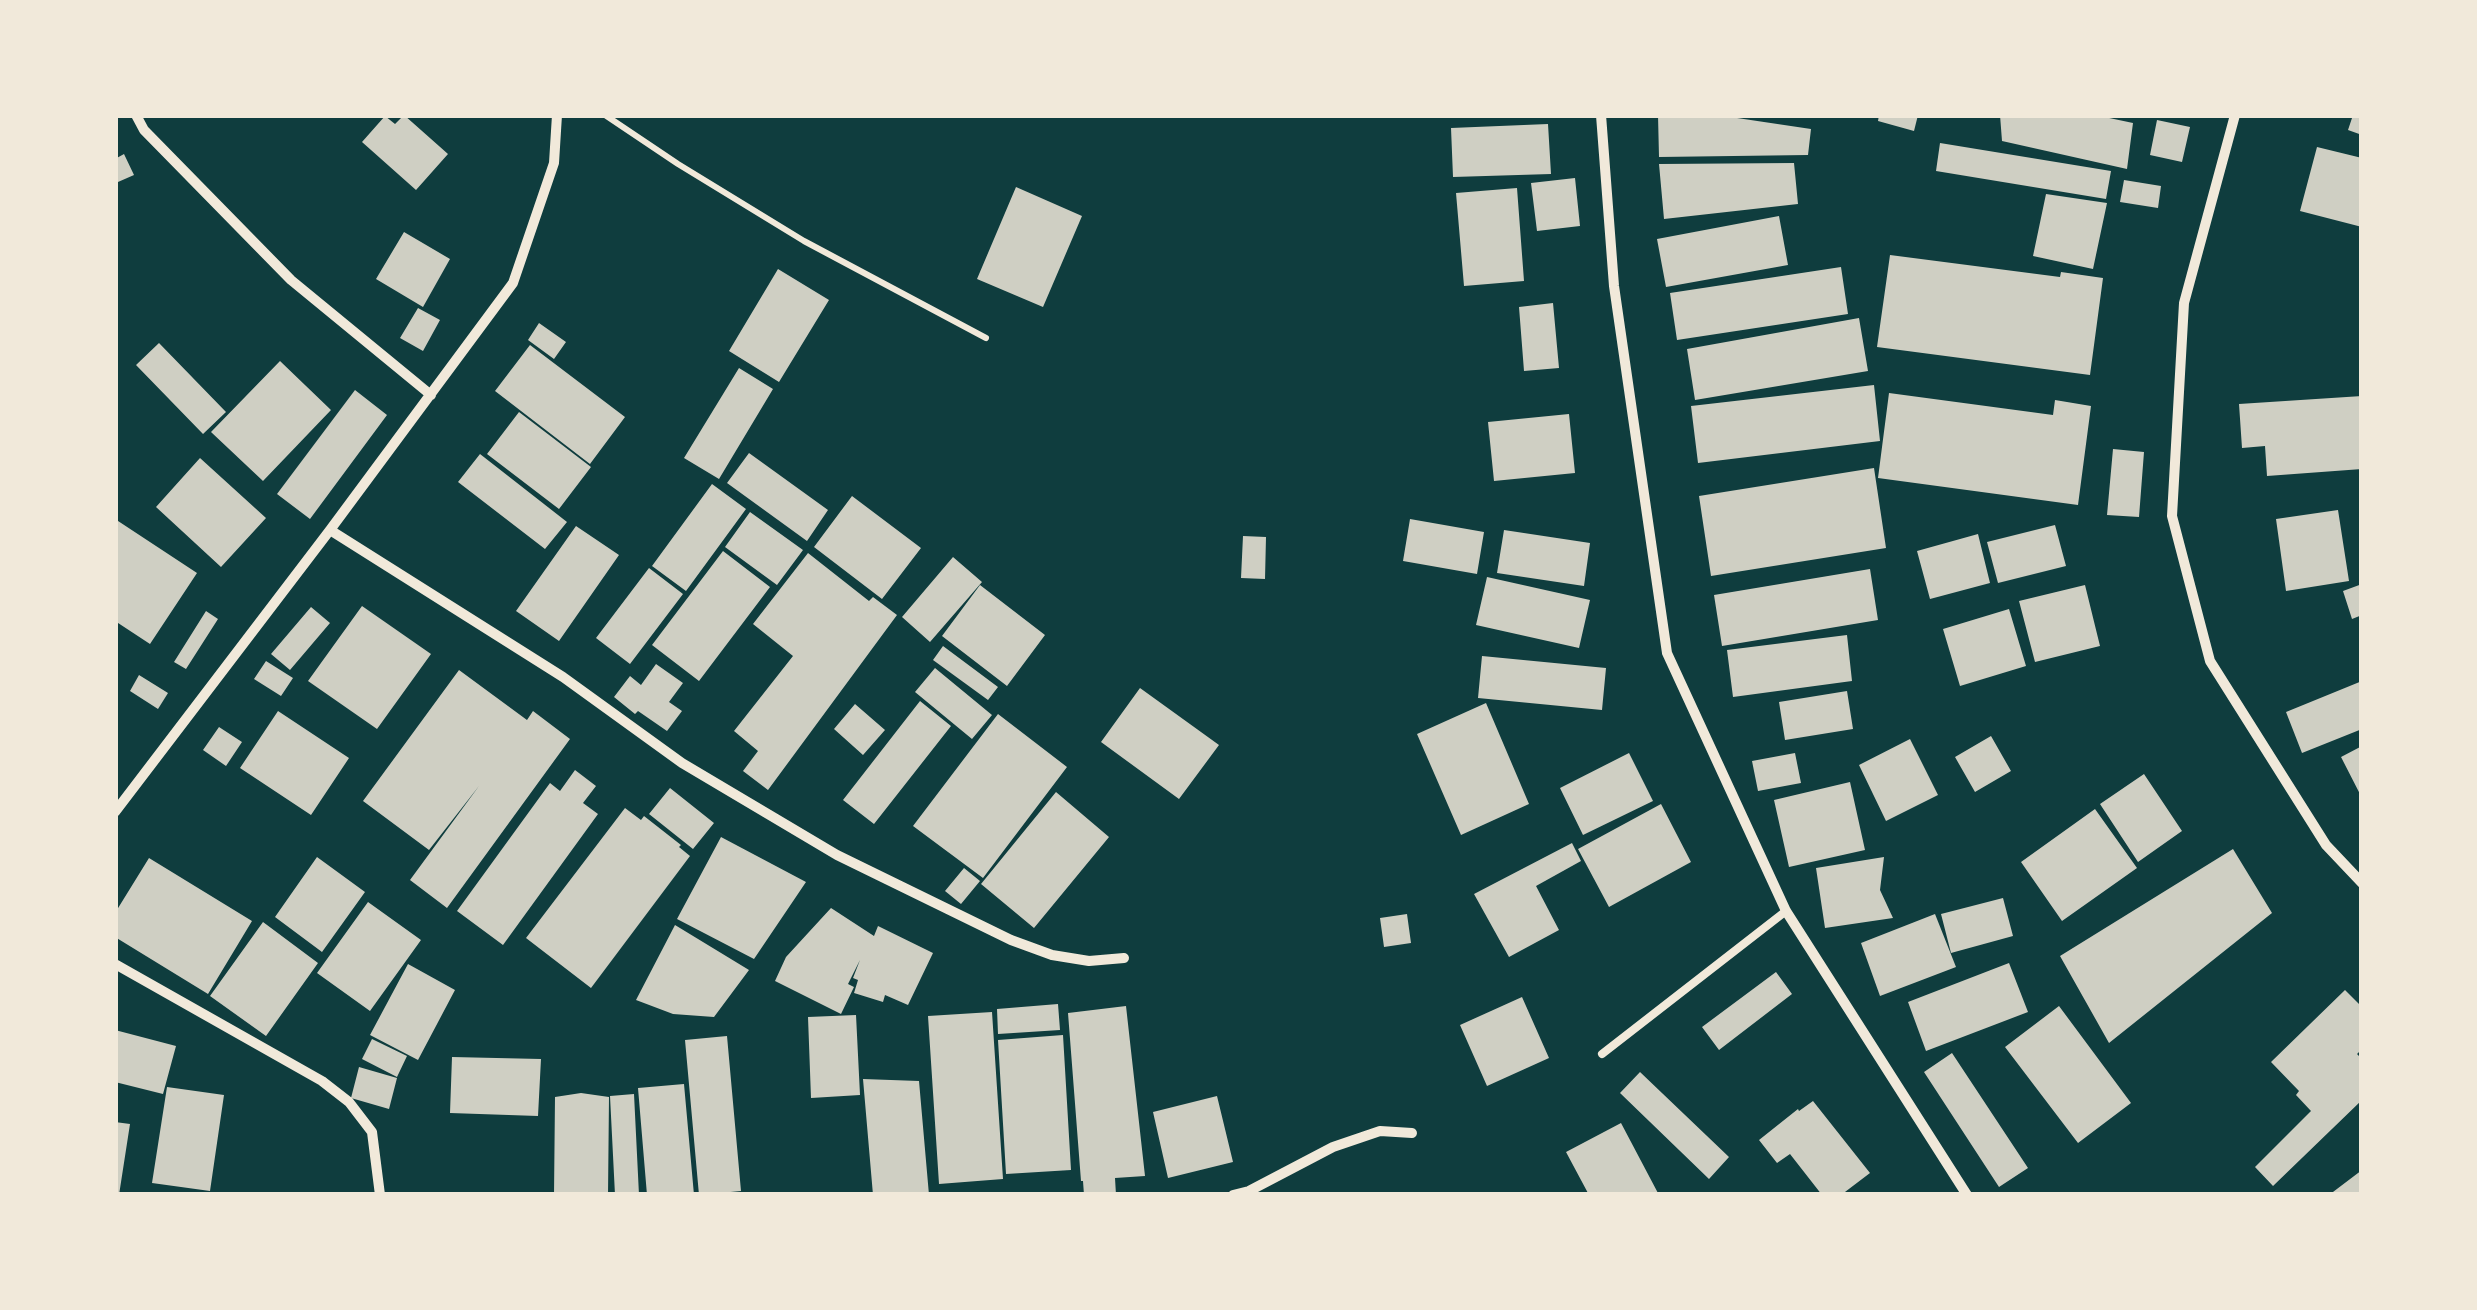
<!DOCTYPE html>
<html>
<head>
<meta charset="utf-8">
<style>
  body { margin:0 }
  #map { position:relative; width:2477px; height:1310px; overflow:hidden; background:#0f3d3e; font-family:"Alegreya Sans",sans-serif }
  canvas { display:block }
  .frame { position:absolute; inset:0; border:118px solid #f1e9da; pointer-events:none }
</style>
</head>
<body>
<div id="map">
<canvas width="2477" height="1310"></canvas>
<div class="frame"></div>
</div>
<script>
const ctx = document.querySelector('canvas').getContext('2d');
ctx.lineJoin = 'round';
function fill(path, color) {
  ctx.fillStyle = color;
  ctx.fill(path, 'evenodd');
}
function shape(rows) {
  const path = new Path2D();
  for (const r of rows) {
    path.moveTo(r[0], r[1]);
    for (let i = 2; i < r.length; i += 2) path.lineTo(r[i], r[i + 1]);
  }
  return path;
}
function stroke(path, color, width, dash) {
  ctx.strokeStyle = color;
  ctx.lineWidth = width;
  ctx.lineCap = dash ? 'butt' : 'round';
  ctx.setLineDash(dash || []);
  ctx.stroke(path);
}
fill(shape([
  [404,115,448,154,416,190,362,142,385,116,395,124],
  [1658,115,1717,115,1811,129,1808,155,1659,157],
  [1879,115,1918,115,1914,131,1878,121],
  [2000,115,2095,115,2133,123,2127,169,2002,141],
  [2353,115,2362,115,2362,135,2348,130],
  [2157,120,2190,127,2182,162,2150,155],
  [1548,124,1551,174,1453,177,1451,128],
  [1940,143,2111,171,2106,199,1936,171],
  [2317,147,2362,158,2362,227,2300,211],
  [124,154,134,175,118,182,115,175,115,159],
  [1794,163,1798,204,1664,219,1659,164],
  [1575,178,1580,226,1537,231,1531,183],
  [2124,180,2161,186,2158,208,2120,202],
  [1016,187,1082,216,1043,307,977,279],
  [1517,188,1524,281,1464,286,1456,193],
  [2046,194,2107,203,2093,269,2033,256],
  [1779,216,1788,265,1666,287,1657,239],
  [404,232,450,259,423,307,376,279],
  [1890,255,2060,277,2061,272,2103,278,2090,375,1877,347],
  [1841,267,1848,314,1677,340,1670,293],
  [778,269,829,300,779,382,729,351],
  [1553,303,1559,368,1524,371,1519,307],
  [418,308,440,320,423,351,400,338],
  [1859,318,1868,371,1695,400,1687,349],
  [539,323,566,342,554,359,528,340],
  [159,343,226,412,203,434,136,365],
  [530,345,625,417,590,464,495,391],
  [280,361,331,410,263,481,211,432],
  [739,368,773,389,719,479,684,458],
  [1874,385,1880,441,1698,463,1691,406],
  [355,390,387,415,310,519,277,494],
  [1889,393,2053,415,2055,400,2091,406,2078,505,1878,478],
  [2362,396,2362,469,2267,476,2265,446,2242,448,2239,404],
  [519,412,591,467,559,509,487,454],
  [1569,414,1575,473,1494,481,1488,422],
  [2113,449,2144,452,2139,517,2107,515],
  [749,453,828,510,807,541,727,483],
  [480,454,567,522,545,549,458,482],
  [200,458,266,518,221,567,156,507],
  [1874,468,1886,548,1711,576,1699,496],
  [712,484,746,509,686,591,652,566],
  [852,496,921,548,882,599,814,547],
  [2338,510,2349,581,2286,591,2276,519],
  [750,512,803,550,777,585,725,547],
  [115,519,197,573,150,644,115,621],
  [1410,519,1484,532,1477,574,1403,561],
  [2055,525,2066,566,1998,583,1987,542],
  [576,526,619,555,559,641,516,611],
  [1504,530,1590,543,1584,586,1497,573],
  [1978,534,1990,583,1930,599,1917,551],
  [1243,536,1266,537,1265,579,1241,578],
  [723,551,770,587,699,681,652,645],
  [808,553,869,601,873,597,897,615,768,790,743,771,758,751,734,731,793,656,753,624],
  [953,557,982,582,930,642,902,617],
  [649,568,683,594,630,664,596,638],
  [1870,569,1878,620,1722,646,1714,595],
  [1487,577,1590,600,1579,648,1476,625],
  [2362,584,2362,615,2352,619,2343,591],
  [980,585,1045,635,1007,686,942,636],
  [2085,585,2100,646,2035,662,2019,601],
  [362,606,431,654,377,729,308,681],
  [311,607,330,623,290,670,271,654],
  [2009,609,2026,666,1960,686,1943,629],
  [206,611,218,619,186,669,174,662],
  [1847,635,1852,681,1733,697,1727,650],
  [943,646,998,687,988,700,933,660],
  [1482,656,1606,668,1602,710,1478,698],
  [266,661,293,678,281,696,254,679],
  [656,664,683,683,669,702,682,711,667,731,638,711,635,714,614,697,630,676,641,685],
  [935,668,992,715,972,739,915,692],
  [459,670,527,720,533,711,570,739,447,908,410,880,479,786,429,850,363,801],
  [139,675,168,693,158,709,130,691],
  [2362,681,2362,729,2302,753,2286,712],
  [1140,688,1219,745,1179,799,1101,742],
  [1847,691,1853,729,1785,740,1779,702],
  [920,701,951,726,874,824,843,800],
  [1486,703,1529,804,1461,835,1417,734],
  [855,704,885,730,863,755,834,729],
  [278,711,349,758,311,815,240,768],
  [998,714,1067,767,983,878,913,826],
  [219,727,242,742,226,766,203,750],
  [1991,736,2011,771,1975,792,1955,757],
  [1910,739,1938,795,1886,821,1859,765],
  [2362,746,2362,798,2341,757],
  [1629,753,1653,801,1583,835,1560,788],
  [1795,753,1801,783,1758,791,1752,761],
  [575,770,596,786,583,803,598,814,503,945,457,911,550,783,560,791],
  [2144,774,2182,831,2138,862,2100,804],
  [1850,782,1865,850,1789,867,1774,800],
  [670,788,714,823,693,849,649,814],
  [1056,792,1109,837,1034,928,981,884],
  [1661,804,1691,862,1609,907,1578,849],
  [625,808,641,820,644,816,681,845,679,847,690,856,591,988,526,938],
  [2095,809,2137,868,2062,921,2021,862],
  [721,837,806,882,754,959,677,919],
  [1572,843,1581,861,1536,886,1559,930,1509,957,1474,894],
  [2233,849,2272,913,2109,1043,2060,956],
  [317,857,365,892,322,952,275,917],
  [1884,857,1880,890,1893,918,1825,928,1816,868],
  [149,858,252,921,208,994,115,937,115,913],
  [964,868,980,881,961,904,945,891],
  [2003,898,2013,936,1951,953,1941,914],
  [368,902,421,940,370,1011,317,973],
  [831,908,874,936,878,926,933,953,908,1005,885,995,883,1002,854,993,858,980,853,978,860,960,848,984,854,987,841,1014,775,981,786,957],
  [1407,914,1411,943,1384,947,1380,918],
  [1935,914,1956,967,1880,996,1861,943],
  [263,922,318,963,266,1036,210,996],
  [675,925,749,970,714,1017,673,1014,636,1000],
  [2009,963,2028,1012,1926,1051,1908,1002],
  [408,964,455,990,418,1060,370,1035],
  [1776,972,1792,994,1719,1050,1702,1027],
  [2345,990,2362,1007,2362,1049,2357,1054,2362,1059,2362,1100,2273,1186,2255,1167,2311,1111,2296,1095,2299,1091,2271,1062],
  [1522,997,1549,1058,1487,1086,1460,1025],
  [1058,1004,1060,1030,998,1034,997,1009],
  [1126,1006,1145,1176,1115,1178,1116,1195,1084,1195,1083,1181,1081,1181,1068,1013],
  [2059,1006,2131,1103,2078,1143,2005,1047],
  [992,1012,1003,1179,939,1184,928,1016],
  [856,1015,860,1095,811,1098,808,1017],
  [115,1030,176,1046,163,1094,115,1082],
  [1063,1035,1071,1170,1006,1174,998,1040],
  [727,1036,741,1191,699,1195,685,1040],
  [372,1039,407,1056,397,1077,362,1059],
  [1952,1053,2028,1168,1999,1187,1924,1072],
  [452,1057,541,1059,538,1116,450,1113],
  [359,1067,397,1078,389,1109,351,1098],
  [1640,1072,1729,1157,1709,1179,1620,1093],
  [863,1079,919,1081,929,1195,873,1195],
  [684,1084,694,1195,647,1195,638,1088],
  [167,1087,224,1095,210,1191,152,1183],
  [581,1093,609,1097,608,1195,554,1195,555,1097],
  [634,1094,639,1195,615,1195,610,1096],
  [1217,1096,1233,1162,1168,1178,1153,1112],
  [1813,1101,1870,1173,1841,1195,1822,1195,1790,1154,1777,1163,1759,1140,1798,1109,1799,1111],
  [115,1122,130,1124,119,1195,115,1195],
  [1621,1123,1659,1195,1589,1195,1566,1152],
  [2362,1170,2362,1195,2329,1195]
]), '#cfcfc3');
stroke(shape([
  [605,115,678,164,804,241,986,338]
]), '#f1e9da', 6);
stroke(shape([
  [1602,1054,1786,911]
]), '#f1e9da', 8);
stroke(shape([
  [136,115,144,130,291,280,431,395],
  [1601,115,1614,286,1667,653,1786,911,1967,1195],
  [2235,115,2184,303,2172,516,2210,661,2326,845,2362,883],
  [330,530,563,677,682,763,837,855,1011,940,1052,955,1089,961,1124,958],
  [115,812,330,530,513,283,554,163,557,115],
  [115,964,322,1081,349,1102,372,1132,380,1195],
  [1233,1195,1249,1191,1333,1147,1380,1131,1412,1133]
]), '#f1e9da', 10);
</script>
</body>
</html>
